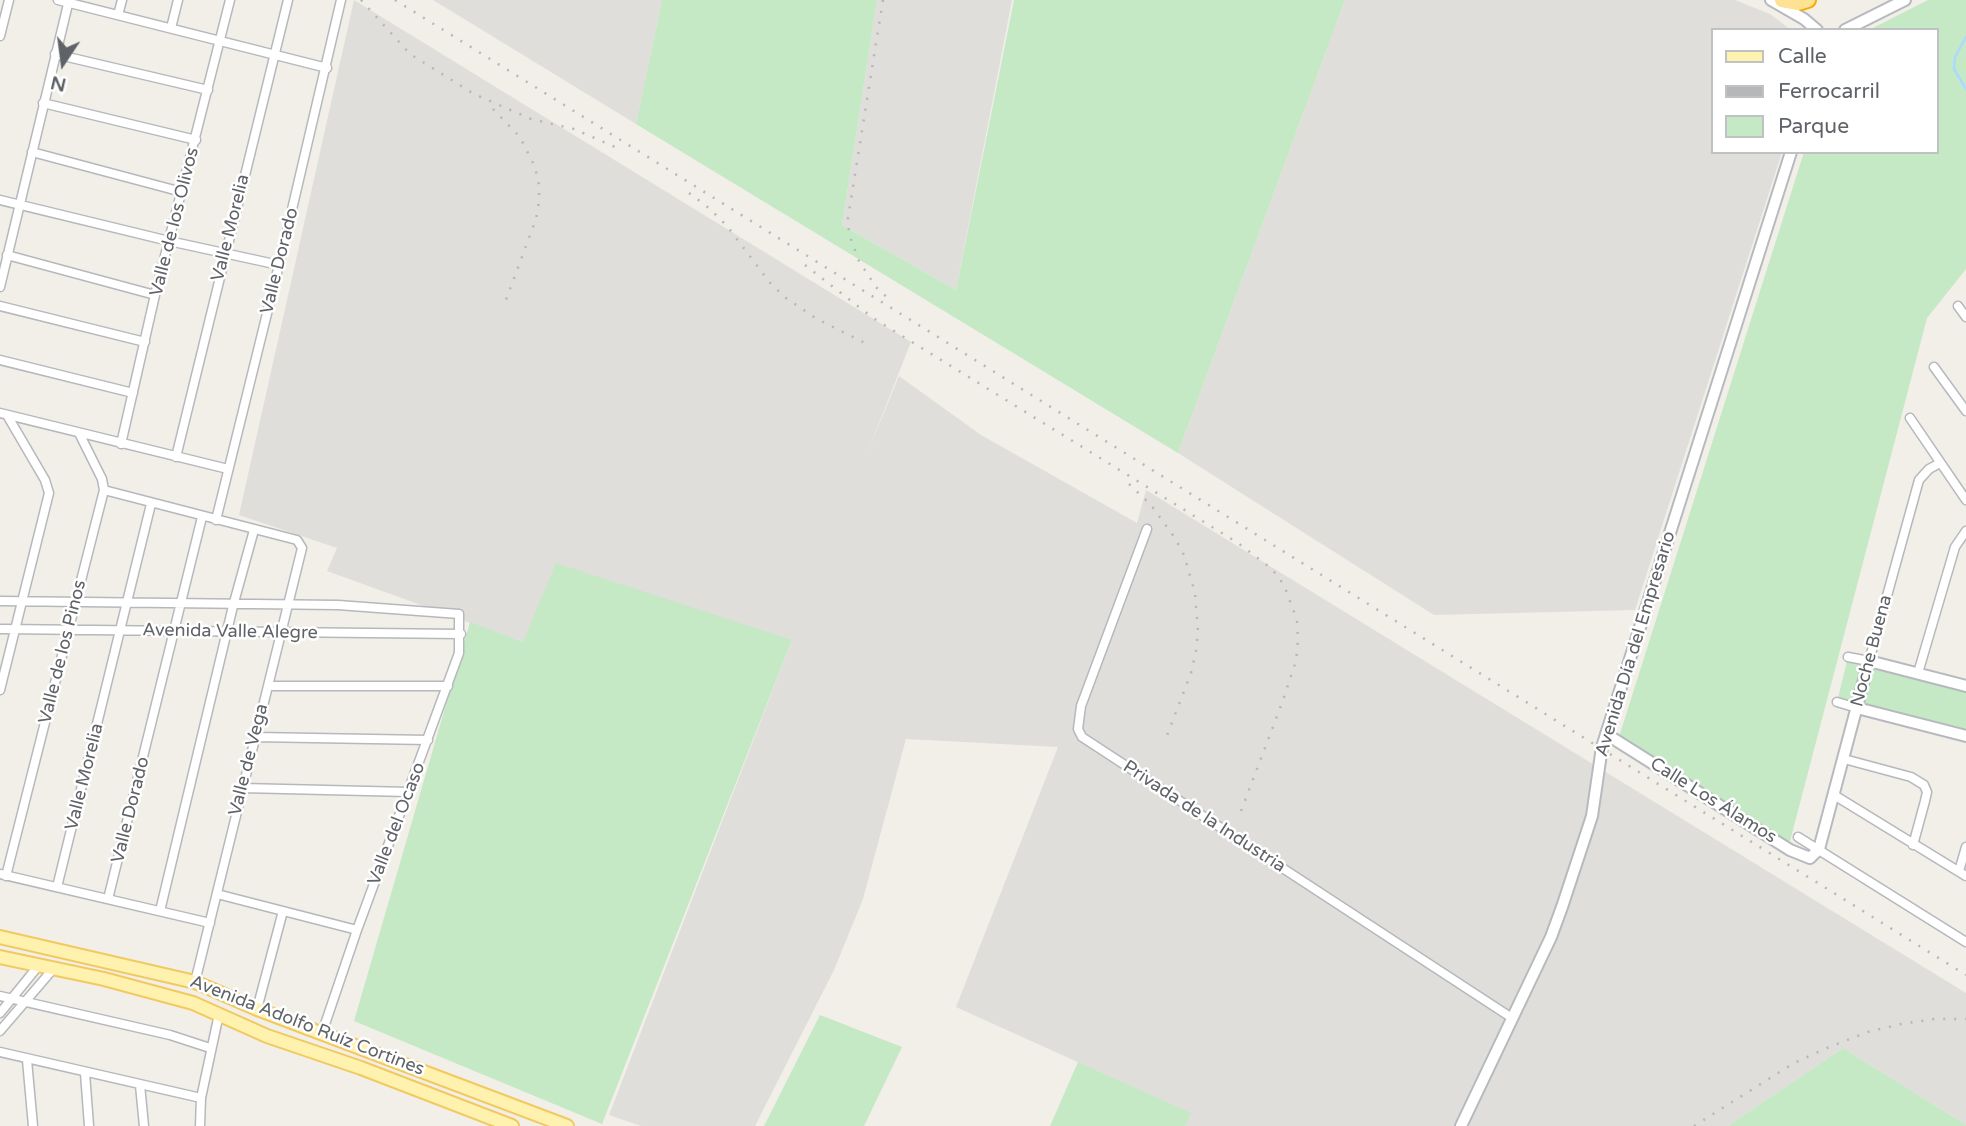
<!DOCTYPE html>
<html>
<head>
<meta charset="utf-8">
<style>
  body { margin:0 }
  #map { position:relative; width:1966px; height:1126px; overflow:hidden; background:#f1efe8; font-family:"Varela Round",sans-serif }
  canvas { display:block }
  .legend { position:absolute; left:1711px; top:28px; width:228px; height:126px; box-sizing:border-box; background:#fff; border:2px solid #bfc1c3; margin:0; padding:9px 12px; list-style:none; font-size:21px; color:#5f6368 }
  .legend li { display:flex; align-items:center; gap:14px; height:35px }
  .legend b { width:35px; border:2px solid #bfc1c3 }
  .north { position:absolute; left:28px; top:28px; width:70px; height:70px; -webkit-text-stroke:5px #fff; paint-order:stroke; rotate:193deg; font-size:19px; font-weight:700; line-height:28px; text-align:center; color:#5f6368 }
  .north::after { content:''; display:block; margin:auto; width:24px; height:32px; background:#5f6368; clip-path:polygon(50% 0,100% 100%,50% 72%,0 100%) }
</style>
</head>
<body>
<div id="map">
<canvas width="1966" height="1126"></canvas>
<ul class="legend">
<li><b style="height:9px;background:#fff2af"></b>Calle</li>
<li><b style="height:9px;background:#b6b7b8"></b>Ferrocarril</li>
<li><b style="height:19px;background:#c5e8c5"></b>Parque</li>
</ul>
<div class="north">N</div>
</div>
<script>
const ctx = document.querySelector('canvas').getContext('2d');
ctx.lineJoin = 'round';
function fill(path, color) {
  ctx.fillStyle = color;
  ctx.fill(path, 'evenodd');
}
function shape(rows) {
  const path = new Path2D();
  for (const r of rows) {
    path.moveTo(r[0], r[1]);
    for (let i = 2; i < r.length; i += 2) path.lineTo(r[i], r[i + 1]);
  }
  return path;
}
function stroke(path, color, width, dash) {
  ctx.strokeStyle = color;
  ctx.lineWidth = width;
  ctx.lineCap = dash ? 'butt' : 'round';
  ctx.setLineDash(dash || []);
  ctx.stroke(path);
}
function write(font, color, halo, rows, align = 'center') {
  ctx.font = font + ' "Varela Round",sans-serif';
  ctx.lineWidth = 5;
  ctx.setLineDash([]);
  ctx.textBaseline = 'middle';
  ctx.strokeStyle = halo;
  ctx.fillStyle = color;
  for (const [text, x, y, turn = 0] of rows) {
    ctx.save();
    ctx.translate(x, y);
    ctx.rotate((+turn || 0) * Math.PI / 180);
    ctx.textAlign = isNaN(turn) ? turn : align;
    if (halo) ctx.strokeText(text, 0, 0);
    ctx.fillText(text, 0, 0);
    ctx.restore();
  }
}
fill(shape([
  [354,0,911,342,866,456,899,376,981,435,1137,523,1146,490,1966,993,1966,1125,1843,1048,1728,1126,1185,1126,1190,1113,956,1007,1058,747,906,739,863,899,834,970,755,1126,641,1126,609,1115,792,640,523,642,327,571,337,548,239,515],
  [433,0,662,0,636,124],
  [877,0,1012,0,956,290,842,225],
  [1345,0,1735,0,1770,14,1791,30,1712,30,1712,152,1782,152,1635,610,1434,615,1178,453]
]), '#e0deda');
fill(shape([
  [662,0,877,0,842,225,956,290,1014,0,1345,0,1178,453,636,124],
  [1928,0,1966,0,1966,269,1927,318,1789,845,1619,737,1804,152,1936,152,1936,30,1869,30],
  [556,563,792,640,602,1124,354,1021,470,622,523,642],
  [1848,657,1966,686,1966,736,1837,702],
  [820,1015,902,1047,864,1126,764,1126],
  [1843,1048,1966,1125,1966,1126,1728,1126],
  [1078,1062,1191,1113,1185,1126,1050,1126]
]), '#c5e8c5');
stroke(shape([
  [1966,37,1955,57,1954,69,1966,89]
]), '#aadaff', 2.5);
const street = shape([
  [58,0,327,68],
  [118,15,122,0],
  [171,28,178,0],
  [0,36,9,0],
  [55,54,208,90],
  [43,103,196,140],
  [32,152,182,192],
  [0,200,169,241,279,265],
  [7,255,155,295],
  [0,287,69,0],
  [0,306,145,342],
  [1958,306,1966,317],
  [0,360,133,393],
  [1934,367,1966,411],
  [0,413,228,469],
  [1910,418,1966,500],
  [121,444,155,295,230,0],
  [176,457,288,0],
  [104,490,297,540,302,548,195,982],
  [216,520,279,265,341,0],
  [1147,529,1081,706,1078,729,1082,737,1512,1018],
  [0,601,338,605,459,614,459,653,357,930,322,1033],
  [0,629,461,634],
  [1848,657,1869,661,1919,480,1929,469,1940,463],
  [1918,673,1955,547,1966,531],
  [268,686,448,686],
  [0,690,49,493,45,480,7,415],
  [1837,702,1857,708],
  [255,737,428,740],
  [1844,759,1911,777,1924,785,1927,792,1925,801,1913,845],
  [242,788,409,792],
  [1834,795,1966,876],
  [1798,837,1966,942],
  [1959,871,1966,847],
  [0,874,210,923],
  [6,876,104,490,102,479,79,433],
  [57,887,151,504],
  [217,894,357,930],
  [108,899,202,517],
  [160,911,233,606,254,530],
  [0,996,170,1035,210,1048],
  [257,1009,283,911],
  [0,1013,39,965],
  [0,1031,54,968],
  [0,1052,201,1098],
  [27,1060,33,1126],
  [85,1073,89,1126],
  [140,1085,144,1126],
  [200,1126,201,1098,219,1014]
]);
const secondary = shape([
  [1771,0,1804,19,1817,30],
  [1845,30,1905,0],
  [1857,708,1966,736],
  [1606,734,1790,850,1810,858,1819,849,1869,661,1966,686],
  [1461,1126,1551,937,1562,907,1592,816,1602,747,1791,152]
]);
const primary = shape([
  [0,937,195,982,257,1009,567,1126],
  [0,957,104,979,193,1003,267,1036,361,1068,512,1126]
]);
const highway = shape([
  [1782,0,1798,3,1808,0]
]);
stroke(street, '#b5b8bc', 11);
stroke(secondary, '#b6babf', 14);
stroke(primary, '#f2c960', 16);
stroke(highway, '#f9ab00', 18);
stroke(street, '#fff', 8);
stroke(secondary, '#fff', 10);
stroke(primary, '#fff2af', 12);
stroke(highway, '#fde293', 14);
stroke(shape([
  [361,0,410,54,474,94,531,119,574,129,615,147],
  [395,0,1966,975],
  [883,0,848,218,849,234,859,261,876,287,891,301],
  [493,109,520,137,535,167,539,185,539,202,536,219,503,308],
  [689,193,709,208,727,226,771,284,786,298,817,319,867,344],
  [805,265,873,318,1238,543,1272,569,1284,585,1297,620,1298,640,1296,661,1282,703,1238,819],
  [1129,484,1151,505,1175,538,1184,555,1195,593,1198,631,1196,651,1191,673,1166,738],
  [1694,1126,1794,1063,1827,1048,1868,1032,1901,1024,1934,1019,1966,1019]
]), '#b6b7b8', 2.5, [2, 9]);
write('18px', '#5f6368', '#fff', [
  ["Valle de los Olivos",175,222,-76],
  ["Valle Morelia",231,228,-76],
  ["Valle Dorado",280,261,-76],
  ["Avenida Valle Alegre",230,632,1],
  ["Avenida Día del Empresario",1636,644,-73],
  ["Noche Buena",1872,651,-75],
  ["Valle de los Pinos",63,652,-76],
  ["Valle de Vega",249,760,-76],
  ["Valle Morelia",85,777,-76],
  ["Calle Los Álamos",1713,801,32],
  ["Valle Dorado",131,810,-76],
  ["Privada de la Industria",1204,817,33],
  ["Valle del Ocaso",397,824,-69],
  ["Avenida Adolfo Ruíz Cortines",307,1026,21]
]);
</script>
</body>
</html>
